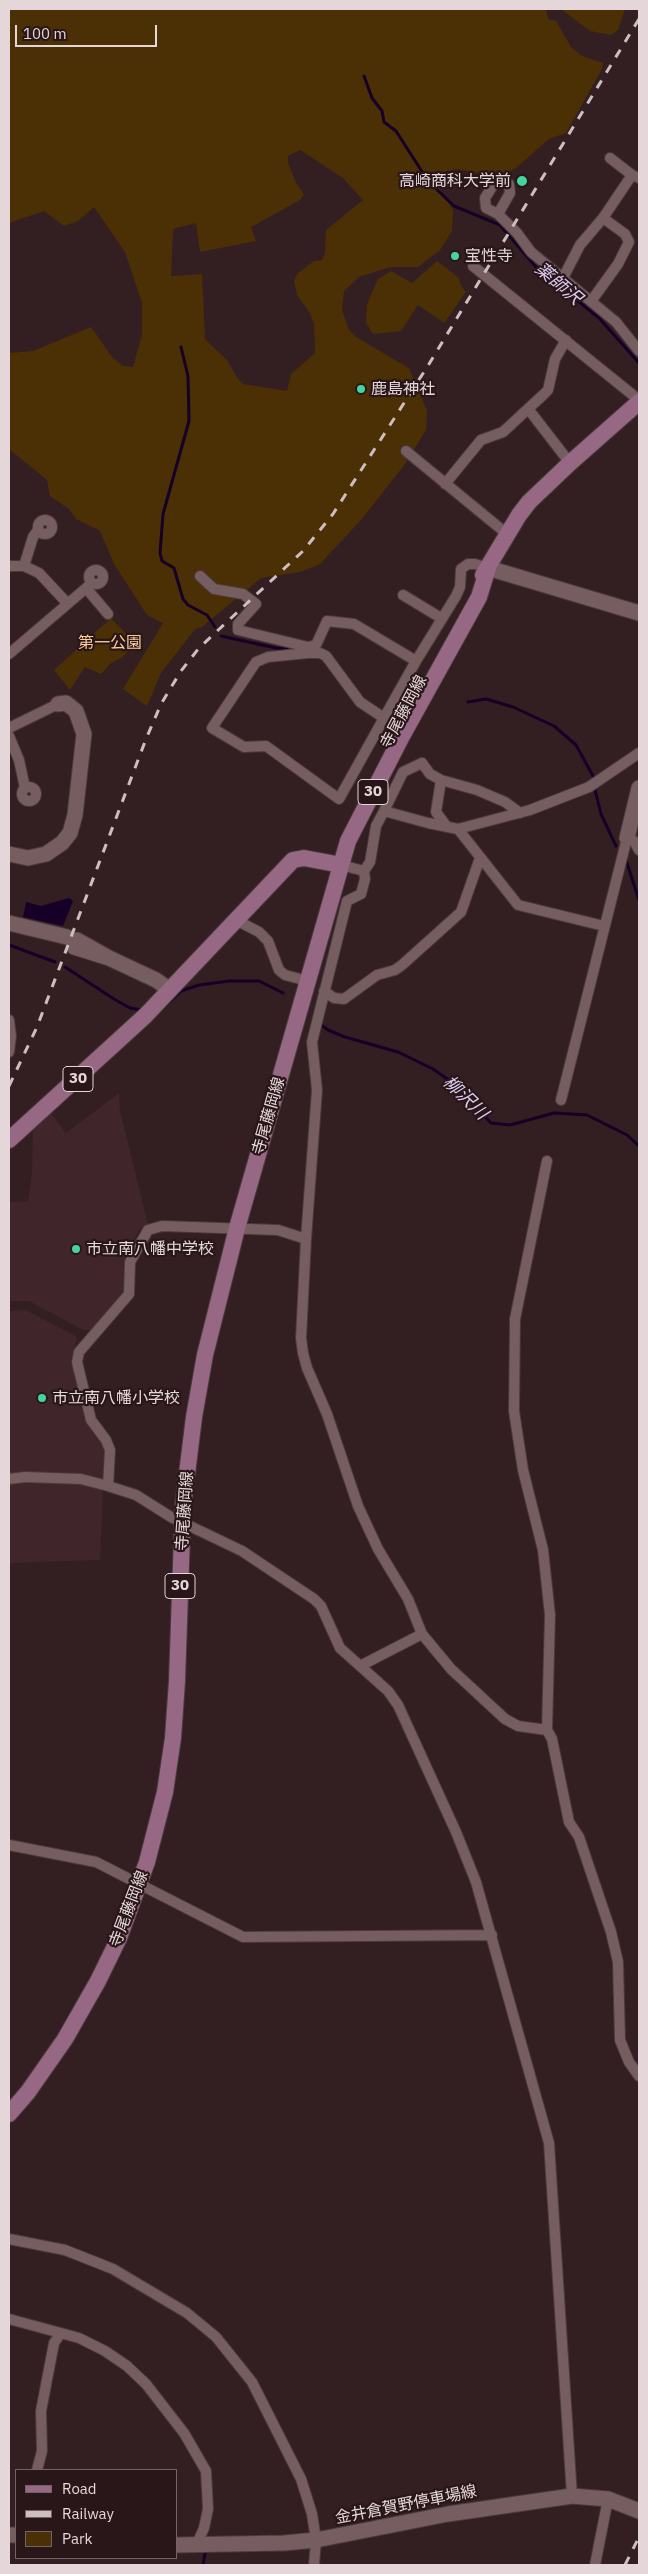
<!DOCTYPE html>
<html>
<head>
<meta charset="utf-8">
<style>
  body { margin:0 }
  #map { position:relative; width:648px; height:2574px; overflow:hidden; background:#331f22; font-family:"IBM Plex Sans",sans-serif }
  canvas { display:block }
  .frame { position:absolute; inset:0; border:10px solid #e5d7d9; pointer-events:none }
  .legend { position:absolute; left:15px; top:2469px; width:162px; height:90px; box-sizing:border-box; background:#291619; border:1px solid #746366; margin:0; padding:6px 9px; list-style:none; font-size:15px; color:#e5d7d9 }
  .legend li { display:flex; align-items:center; gap:10px; height:25px }
  .legend b { width:25px; border:1px solid #746366 }
  .scale { position:absolute; left:15px; top:25px; width:142px; height:22px; box-sizing:border-box; border:2px solid #e5d7d9; border-top:0; padding-left:6px; font-size:15px; line-height:18px; white-space:nowrap; color:#e5d7d9; -webkit-text-stroke:4px #291619; paint-order:stroke }
</style>
</head>
<body>
<div id="map">
<canvas width="648" height="2574"></canvas>
<div class="frame"></div>
<ul class="legend">
<li><b style="height:6px;background:#976884"></b>Road</li>
<li><b style="height:6px;background:#cdbec0"></b>Railway</li>
<li><b style="height:14px;background:#4b2f05"></b>Park</li>
</ul>
<div class="scale">100 m</div>
</div>
<script>
const ctx = document.querySelector('canvas').getContext('2d');
ctx.lineJoin = 'round';
function fill(path, color) {
  ctx.fillStyle = color;
  ctx.fill(path, 'evenodd');
}
function shape(rows) {
  const path = new Path2D();
  for (const r of rows) {
    if (r.length === 3) {
      path.moveTo(r[0] + r[2], r[1]);
      path.arc(r[0], r[1], r[2], 0, 2 * Math.PI);
      continue;
    }
    path.moveTo(r[0], r[1]);
    for (let i = 2; i < r.length; i += 2) path.lineTo(r[i], r[i + 1]);
  }
  return path;
}
function stroke(path, color, width, dash) {
  ctx.strokeStyle = color;
  ctx.lineWidth = width;
  ctx.lineCap = dash ? 'butt' : 'round';
  ctx.setLineDash(dash || []);
  ctx.stroke(path);
}
function write(font, color, halo, rows, align = 'center') {
  ctx.font = font + ' "IBM Plex Sans","Noto Sans JP",sans-serif';
  ctx.lineWidth = 4.5;
  ctx.setLineDash([]);
  ctx.textBaseline = 'middle';
  ctx.strokeStyle = halo;
  ctx.fillStyle = color;
  for (const [text, x, y, turn = 0] of rows) {
    ctx.save();
    ctx.translate(x, y);
    ctx.rotate((+turn || 0) * Math.PI / 180);
    ctx.textAlign = isNaN(turn) ? turn : align;
    if (halo) ctx.strokeText(text, 0, 0);
    ctx.fillText(text, 0, 0);
    ctx.restore();
  }
}
fill(shape([
  [119,1093,120,1111,148,1224,139,1230,124,1260,123,1291,92,1330,83,1330,29,1301,9,1301,9,1202,28,1201,32,1173,33,1127,50,1112,66,1133],
  [26,1310,77,1337,71,1361,88,1424,104,1443,105,1479,58,1472,22,1472,9,1475,9,1311],
  [24,1482,81,1483,100,1488,103,1493,100,1560,9,1563,9,1485]
]), '#40252a');
fill(shape([
  [9,9,546,9,548,19,556,21,571,47,582,56,603,63,602,69,566,133,549,139,516,168,508,172,486,174,457,169,436,173,434,180,453,210,452,231,440,250,418,267,390,267,359,277,344,291,342,310,349,330,356,337,409,368,427,411,426,430,405,464,362,519,320,564,300,572,261,578,202,627,195,629,161,673,147,706,123,689,163,623,147,615,114,564,100,531,76,519,69,509,50,496,47,480,9,449,9,353,33,351,91,327,112,357,123,366,133,367,142,335,142,303,125,252,94,207,78,221,64,226,44,211,9,223],
  [300,150,343,178,363,200,326,230,325,253,322,260,314,261,297,274,294,281,297,295,310,313,314,324,315,353,291,374,287,391,243,384,238,379,227,360,205,339,202,274,171,276,173,229,196,223,200,252,256,241,251,227,300,200,304,194,296,183,288,163,288,156],
  [561,9,625,9,618,30,611,35,590,31],
  [437,261,459,278,461,286,466,292,444,323,418,305,401,331,373,334,366,323,367,304,378,279,391,271,412,283],
  [111,618,136,644,121,658,111,663,101,674,85,667,70,690,54,670]
]), '#4b2f05');
fill(shape([
  [69,898,73,901,63,926,23,917,26,902,41,906]
]), '#160028');
stroke(shape([
  [364,76,372,98,382,111,384,122,396,131,428,181,454,206,500,225,536,267,599,318,639,363],
  [181,347,188,376,189,421,163,514,160,553,162,561,174,568,183,599,188,605,207,615,215,627],
  [221,636,276,648,294,650],
  [468,702,486,699,513,707,554,726,576,745,593,776],
  [595,790,601,814,616,846],
  [626,860,639,900],
  [9,945,55,962],
  [65,967,114,999,130,1008,142,1010],
  [160,1011,181,991,199,985,229,981,259,981,283,993],
  [320,1024,328,1030,345,1037,398,1052,433,1069,453,1083,491,1123,510,1125,554,1113,587,1115,627,1135,639,1146],
  [203,2565,205,2554]
]), '#160028', 3);
const street = shape([
  [610,158,632,175,639,178],
  [498,214,510,193,509,184,502,180,495,182,485,198,486,208,498,214,517,233,531,252,616,322,639,351],
  [473,266,639,400],
  [563,278,580,245,603,218,632,175],
  [592,300,618,264,629,242,625,234,603,218],
  [529,410,570,463],
  [406,451,507,534],
  [445,484,481,440,503,432,543,395,548,390,555,359,566,340],
  [45,527,7],
  [9,566,24,566,39,573,67,603],
  [24,566,33,537,38,530],
  [96,577,7],
  [200,576,214,589,243,594,256,604,238,624,238,630,308,647,316,645,327,621,354,624,416,661],
  [86,588,108,614],
  [403,595,441,618],
  [9,654,92,583],
  [384,718,360,702,326,656,320,653,308,653,268,657,256,662,212,728,244,747,266,746,339,799,384,718,416,661,456,596,460,587,461,569,468,564,475,564,488,568],
  [9,728,58,704],
  [9,736,19,760,25,788],
  [441,780,436,812,447,827],
  [29,794,7],
  [384,811,403,772,422,763,430,774,441,780,477,790,505,802,520,813],
  [458,829,518,905,604,926],
  [341,865,364,871,365,879,361,894,347,901,312,1042,317,1090,306,1239,301,1338,303,1353,307,1368,327,1414,358,1506,378,1549,408,1599,422,1634,451,1669,505,1719,518,1726,547,1730],
  [364,871,370,862,376,826,384,811,428,823,458,829,530,810,589,787,639,753],
  [236,920,259,932,268,941,279,970,285,975,300,979],
  [324,991,334,998,344,999,377,975,395,970,402,965,461,912,480,858],
  [9,1020,11,1036,9,1052],
  [561,1100,627,838,634,841,639,850],
  [547,1161,515,1319,514,1411,523,1470,543,1550,550,1615,547,1730,552,1739,569,1822,579,1837,611,1932,618,1962,620,2040,629,2062,639,2076],
  [9,1479,25,1477,81,1479,108,1486,136,1495,171,1517,242,1551,314,1599,321,1606,340,1648,388,1691,398,1705,456,1832,476,1882,549,2143,572,2496],
  [108,1486,110,1450,106,1440,91,1420,77,1362,79,1352,129,1294,130,1262,148,1230,162,1226,278,1230,306,1239],
  [360,1666,422,1634],
  [9,1845,96,1862,243,1937,492,1935],
  [9,2239,65,2250,113,2269,187,2313,216,2337,252,2382,301,2479,312,2514,316,2540,314,2565],
  [9,2319,79,2338,105,2351,127,2366,146,2384,184,2433,206,2471,208,2509,204,2528,196,2546],
  [37,2470,42,2451,41,2411,54,2343,61,2333],
  [595,2565,608,2499]
]);
const secondary = shape([
  [488,568,639,613],
  [627,838,639,788],
  [9,854,28,858,46,854,62,843,70,833,75,815,84,734,76,711,66,703,58,704],
  [9,923,67,937],
  [74,947,109,958,77,940],
  [109,958,156,980,170,990],
  [9,2535,16,2535],
  [176,2545,284,2543,316,2540,448,2514,572,2496,608,2499,639,2511]
]);
const primary = shape([
  [483,575,519,515,529,502,570,463,639,402],
  [9,1140,145,1016,293,860,304,858,341,865],
  [9,2114,28,2092,65,2039,98,1981,119,1938,147,1862,165,1792,173,1738,177,1681,183,1506,194,1417,205,1355,237,1228,348,841,402,736,479,597,488,568]
]);
stroke(street, '#4b3a3d', 12);
stroke(secondary, '#4b3a3d', 17);
stroke(primary, '#4b3a3d', 18);
stroke(street, '#755d60', 10);
stroke(secondary, '#755d60', 15);
stroke(primary, '#976884', 16);
stroke(shape([
  [9,1086,37,1027,146,739,161,704,181,671,199,648,303,551,333,514,429,364,639,19],
  [625,2565,639,2537]
]), '#cdbec0', 3, [9, 9]);
for (const [x, y, r, color] of [
  [522,181,6,"#44d49f"],
  [455,256,5,"#44d49f"],
  [361,389,5,"#44d49f"],
  [76,1249,5,"#44d49f"],
  [42,1398,5,"#44d49f"]
]) {
  const dot = new Path2D();
  dot.arc(x, y, r, 0, 2 * Math.PI);
  ctx.fillStyle = color;
  ctx.fill(dot);
  stroke(dot, '#291619', 2);
}
for (const [x, y, w] of [
  [373,792,30],
  [78,1079,30],
  [180,1586,30]
]) {
  const box = new Path2D();
  box.roundRect(x - w / 2, y - 12.5, w, 25, 4);
  ctx.fillStyle = '#291619';
  ctx.fill(box);
  stroke(box, '#e5d7d9', 1);
}
write('bold 15px', '#e5d7d9', null, [
  ["30",373,792],
  ["30",78,1079],
  ["30",180,1586]
]);
write('16px', '#e5d7d9', '#291619', [
  ["高崎商科大学前",511,181,"right"],
  ["宝性寺",465,256],
  ["鹿島神社",371,389],
  ["市立南八幡中学校",86,1249],
  ["市立南八幡小学校",52,1398]
], 'left');
write('16px', '#fbce99', '#291619', [
  ["第一公園",110,643]
]);
write('16px', '#e5d7d9', '#291619', [
  ["寺尾藤岡線",404,712,-62],
  ["寺尾藤岡線",269,1116,-74],
  ["寺尾藤岡線",185,1511,-86],
  ["寺尾藤岡線",129,1909,-69],
  ["金井倉賀野停車場線",406,2505,-11]
]);
write('italic 18px', '#ddcbf2', '#291619', [
  ["薬師沢",558,284,40],
  ["柳沢川",465,1098,44]
]);
</script>
</body>
</html>
